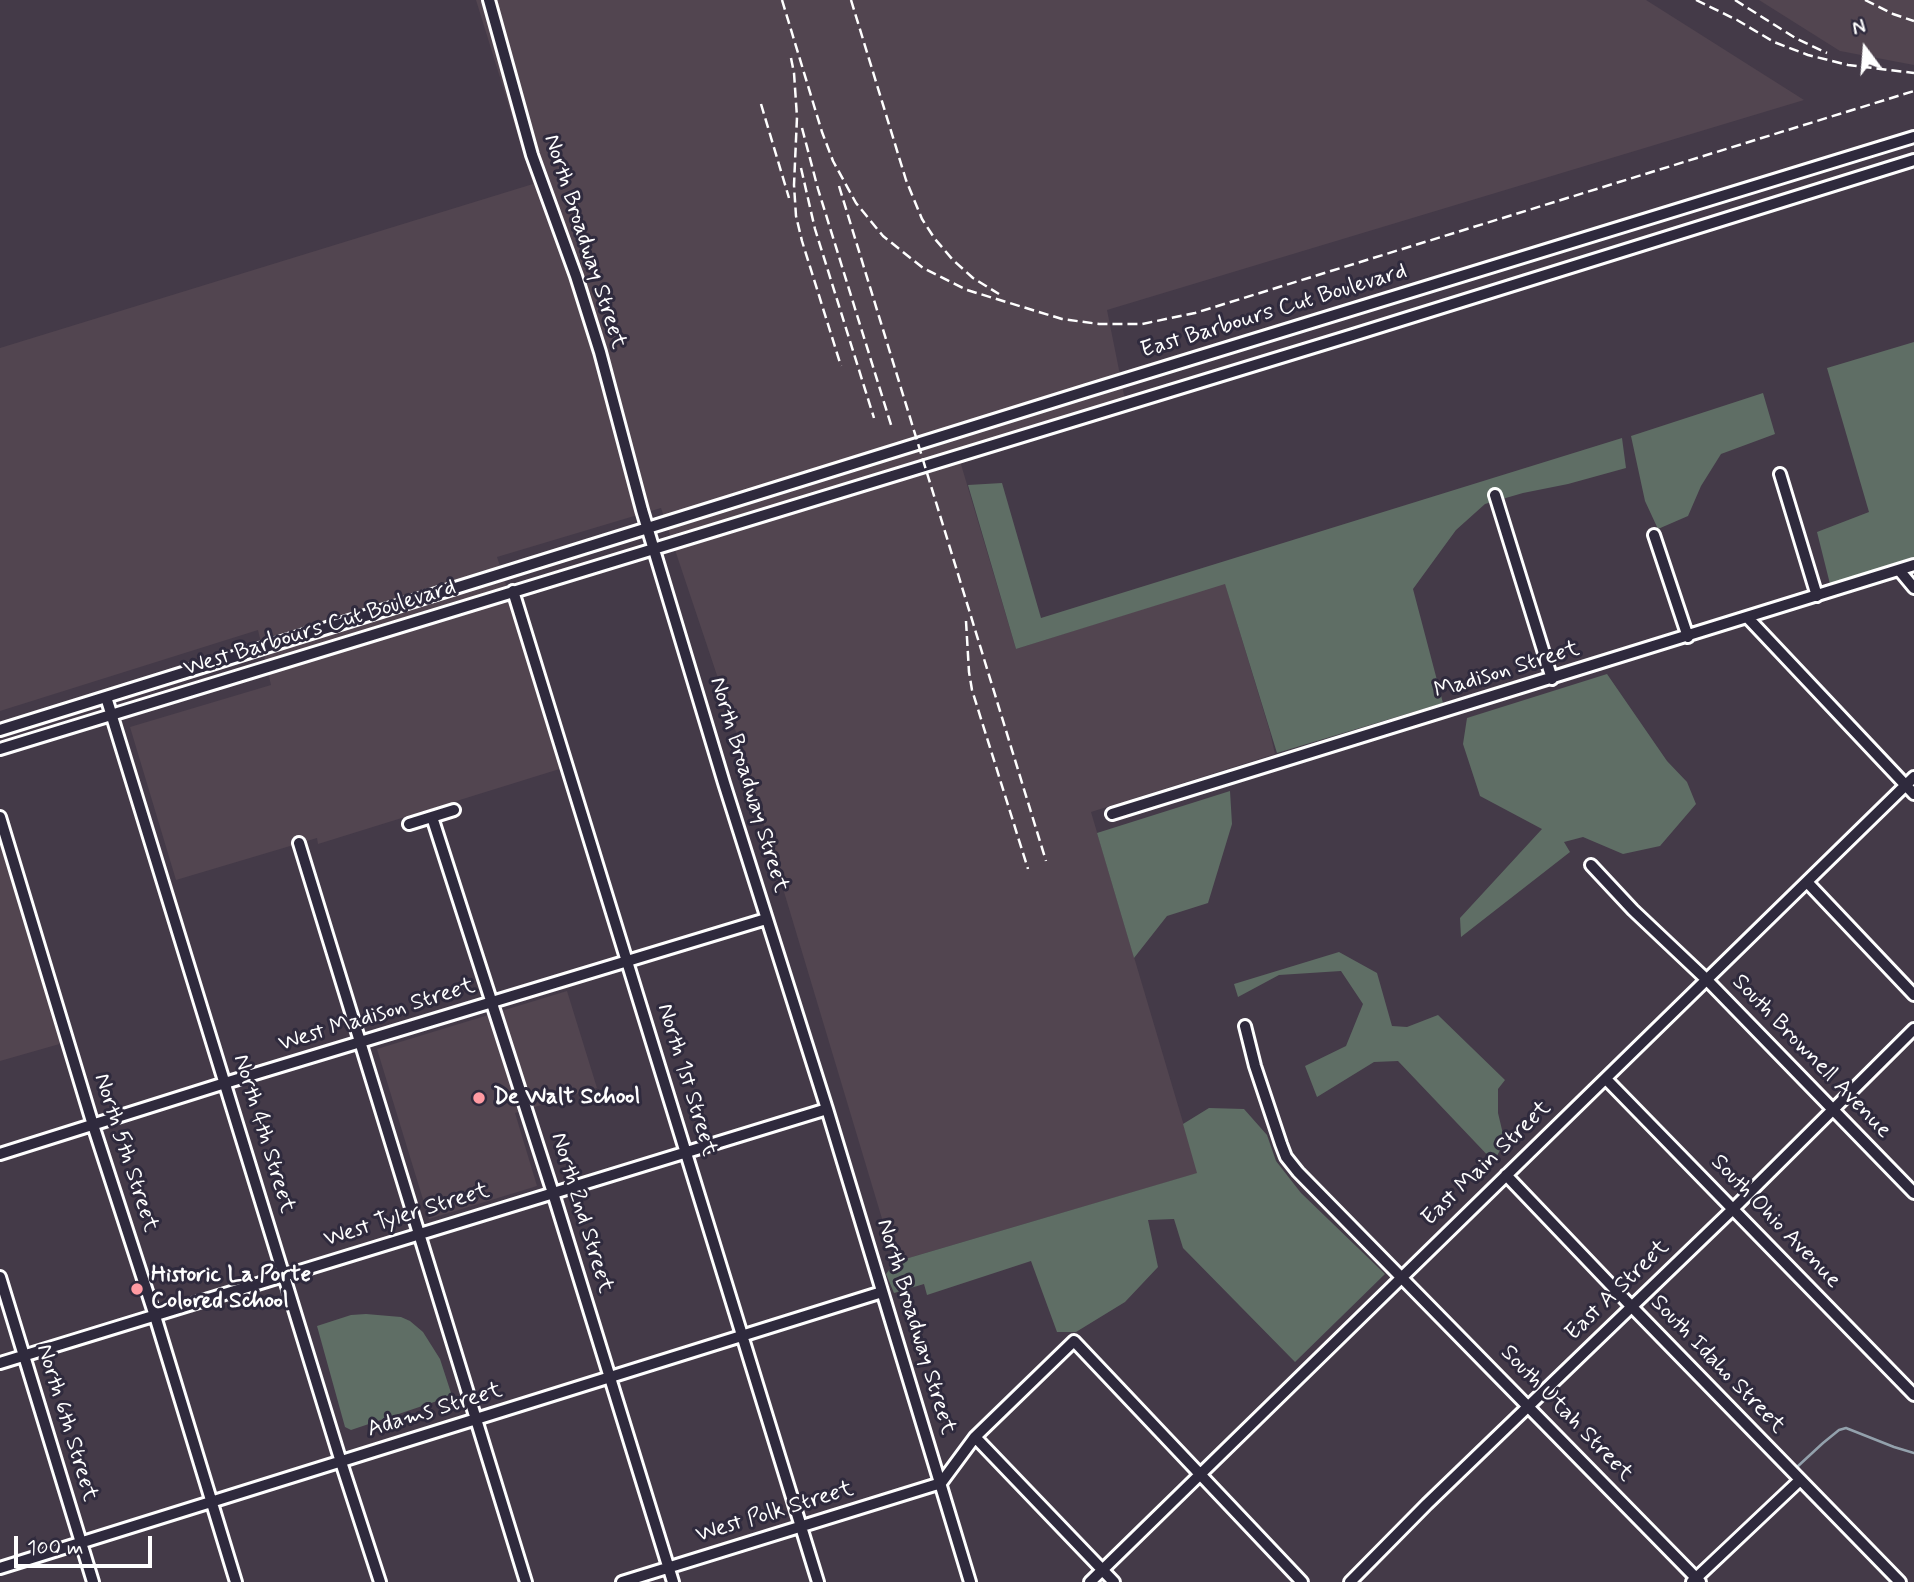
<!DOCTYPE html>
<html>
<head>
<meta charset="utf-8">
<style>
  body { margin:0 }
  #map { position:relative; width:1914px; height:1582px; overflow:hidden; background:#443a48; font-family:Mynerve,sans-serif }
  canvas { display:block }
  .north { position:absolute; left:1830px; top:14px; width:70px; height:70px; -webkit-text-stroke:5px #2f2a3d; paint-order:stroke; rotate:344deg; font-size:19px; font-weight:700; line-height:28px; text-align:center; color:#fff }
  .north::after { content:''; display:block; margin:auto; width:24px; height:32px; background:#fff; clip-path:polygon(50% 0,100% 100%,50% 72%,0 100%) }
  .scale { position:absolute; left:14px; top:1536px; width:138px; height:32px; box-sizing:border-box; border:4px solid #fff; border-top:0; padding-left:9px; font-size:21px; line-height:24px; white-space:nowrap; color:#fff; -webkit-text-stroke:5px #2f2a3d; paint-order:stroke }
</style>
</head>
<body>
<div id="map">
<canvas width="1914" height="1582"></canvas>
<div class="north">N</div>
<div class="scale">100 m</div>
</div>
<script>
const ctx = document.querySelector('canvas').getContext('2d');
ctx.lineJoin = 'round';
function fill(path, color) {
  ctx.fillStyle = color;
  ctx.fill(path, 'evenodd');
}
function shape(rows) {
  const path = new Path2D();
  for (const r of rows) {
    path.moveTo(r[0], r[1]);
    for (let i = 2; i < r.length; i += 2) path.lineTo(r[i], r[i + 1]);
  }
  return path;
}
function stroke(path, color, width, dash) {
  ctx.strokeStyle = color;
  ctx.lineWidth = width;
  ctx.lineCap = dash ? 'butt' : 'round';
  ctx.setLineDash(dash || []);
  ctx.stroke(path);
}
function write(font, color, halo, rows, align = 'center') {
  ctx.font = font + ' Mynerve,sans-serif';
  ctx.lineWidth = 6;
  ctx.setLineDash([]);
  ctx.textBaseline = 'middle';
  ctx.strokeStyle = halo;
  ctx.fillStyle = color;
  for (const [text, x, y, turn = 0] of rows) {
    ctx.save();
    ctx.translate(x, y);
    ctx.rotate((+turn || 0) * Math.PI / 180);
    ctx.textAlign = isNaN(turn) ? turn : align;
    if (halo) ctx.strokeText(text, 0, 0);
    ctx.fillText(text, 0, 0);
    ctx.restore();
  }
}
fill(shape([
  [476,0,1646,0,1804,100,1107,310,1127,410,960,461,1016,649,1225,583,1270,732,1275,754,1091,812,1198,1173,895,1262,737,735,661,508,497,557,566,767,318,844,317,838,176,880,130,727,271,685,258,630,0,711,0,348,533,184],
  [1759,0,1914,0,1914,65,1840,51],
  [0,843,63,1043,0,1061],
  [567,991,597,1088,515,1113,537,1186,429,1219,377,1049]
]), '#524550');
fill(shape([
  [1914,342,1914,557,1830,584,1817,532,1869,512,1827,368],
  [1763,393,1775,434,1721,454,1701,486,1688,516,1658,529,1645,501,1631,436],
  [1622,438,1626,468,1568,484,1523,493,1485,504,1456,530,1413,589,1443,703,1277,753,1225,584,1016,649,968,485,1002,483,1041,618],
  [1607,674,1667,761,1687,782,1696,804,1660,846,1623,854,1583,837,1564,842,1570,852,1461,937,1460,918,1542,829,1480,796,1463,744,1467,718],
  [1230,791,1232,824,1208,903,1167,916,1134,958,1097,833],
  [1339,952,1377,973,1392,1026,1407,1027,1438,1015,1505,1080,1498,1089,1498,1113,1503,1134,1500,1150,1494,1162,1398,1061,1374,1062,1317,1097,1305,1066,1346,1046,1363,1004,1341,971,1279,975,1238,997,1234,984],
  [1209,1108,1244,1109,1267,1135,1276,1161,1301,1193,1385,1274,1295,1362,1183,1248,1174,1219,1148,1220,1158,1267,1125,1302,1076,1332,1057,1332,1031,1261,927,1295,924,1284,894,1293,886,1274,895,1262,1197,1173,1183,1124],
  [366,1314,401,1317,410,1321,423,1332,440,1359,452,1396,351,1430,345,1427,317,1326,351,1315]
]), '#5f6e65');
stroke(shape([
  [1797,1467,1823,1443,1839,1430,1846,1428,1894,1447,1914,1453]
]), '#93a1ac', 2.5);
const minor = shape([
  [489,0,532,155,576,276,600,352,642,510,724,783,827,1109,970,1582],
  [1780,474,1817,596],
  [1495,495,1552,679],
  [1654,535,1688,637],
  [1899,570,1914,588],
  [513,591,818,1582],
  [1748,618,1914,794],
  [106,697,341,1462,380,1582],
  [0,730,1087,391,1914,137],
  [0,749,1353,335,1914,160],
  [1112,814,1914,565],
  [0,817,93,1125,155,1316,236,1582],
  [432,817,553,1193,673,1582],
  [409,824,454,810],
  [299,843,526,1582],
  [1591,865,1633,910,1707,980,1914,1193],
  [1807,882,1914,995],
  [1245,1026,1255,1066,1281,1144,1286,1157,1298,1172,1700,1582],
  [1606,1079,1914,1395],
  [0,1154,225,1083,766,919],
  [1506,1175,1632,1307,1900,1582],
  [0,1277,93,1582],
  [0,1363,827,1109],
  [975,1437,1114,1582],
  [0,1568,882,1292],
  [622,1582,941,1483,975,1437,1074,1341,1302,1582],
  [1090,1582,1914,777],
  [1350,1582,1427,1504,1733,1209,1914,1029],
  [1692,1582,1800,1480]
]);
stroke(minor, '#fff', 16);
stroke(minor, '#2f2a3d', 10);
stroke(shape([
  [782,0,822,132,833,161,856,203,883,236,923,268,967,290,1062,319,1099,324,1142,324,1195,313,1914,91],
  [851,0,906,180,922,219,935,239,953,260,973,278,999,294],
  [1696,0,1737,20,1774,42,1808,55,1848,65,1914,73],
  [1735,0,1797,39,1827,53],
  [1865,0,1893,14,1914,21],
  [791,58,794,73,797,117,794,185,796,216,802,241,841,366],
  [761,104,789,198],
  [802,128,818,189,892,428],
  [801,168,815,229,874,418],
  [839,186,1046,861],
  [966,621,969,672,972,690,1028,869]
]), '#fff', 2.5, [10, 5]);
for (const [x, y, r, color] of [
  [479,1098,7,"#ff9aa2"],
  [137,1289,7,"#ff9aa2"]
]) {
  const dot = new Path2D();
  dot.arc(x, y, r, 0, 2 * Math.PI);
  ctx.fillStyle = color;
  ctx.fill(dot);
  stroke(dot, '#2f2a3d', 2.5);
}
write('23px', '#fff', '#2f2a3d', [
  ["North Broadway Street",584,242,72],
  ["East Barbours Cut Boulevard",1274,312,-17],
  ["West Barbours Cut Boulevard",320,629,-17],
  ["Madison Street",1507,671,-17],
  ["North Broadway Street",748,785,73],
  ["West Madison Street",377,1016,-17],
  ["South Brownell Avenue",1811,1057,46],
  ["North 1st Street",686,1080,73],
  ["North 4th Street",263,1134,73],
  ["North 5th Street",125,1153,72],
  ["East Main Street",1487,1164,-44],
  ["North 2nd Street",581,1213,73],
  ["West Tyler Street",407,1216,-17],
  ["South Ohio Avenue",1775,1222,46],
  ["East A Street",1618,1291,-44],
  ["North Broadway Street",915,1327,73],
  ["South Idaho Street",1717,1365,46],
  ["Adams Street",435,1411,-17],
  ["South Utah Street",1566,1414,46],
  ["North 6th Street",66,1423,73],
  ["West Polk Street",775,1513,-17]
]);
write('bold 23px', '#fff', '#2f2a3d', [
  ["De Walt School",493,1098],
  ["Historic La Porte",151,1276],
  ["Colored School",151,1302]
], 'left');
</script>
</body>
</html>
